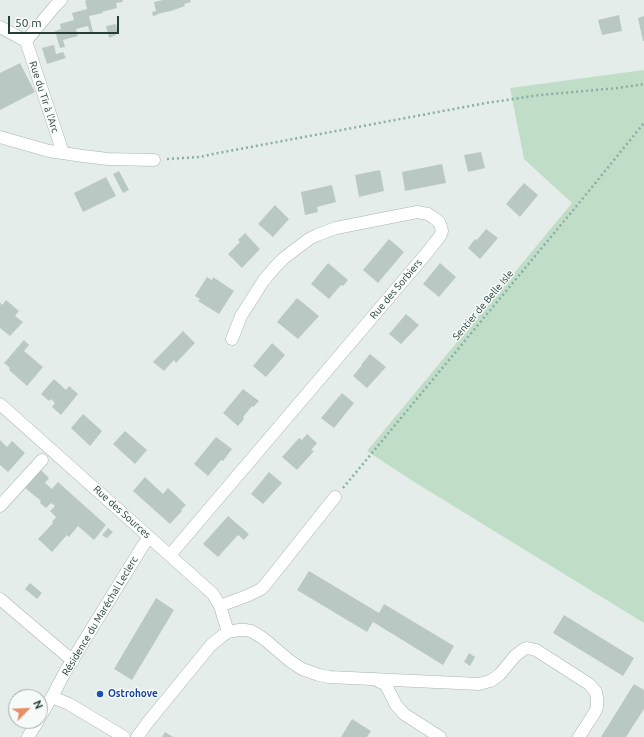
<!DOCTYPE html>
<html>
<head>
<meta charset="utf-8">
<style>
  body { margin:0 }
  #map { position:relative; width:644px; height:737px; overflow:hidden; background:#e5edea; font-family:Ubuntu,sans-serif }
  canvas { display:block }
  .north { position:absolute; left:8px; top:689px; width:40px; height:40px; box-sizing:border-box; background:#f6faf8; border:1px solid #a2afab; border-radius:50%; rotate:66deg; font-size:11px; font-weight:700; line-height:16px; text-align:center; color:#253e38 }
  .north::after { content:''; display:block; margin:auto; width:14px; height:18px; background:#e98c68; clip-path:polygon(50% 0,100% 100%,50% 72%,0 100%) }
  .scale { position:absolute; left:8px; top:16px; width:111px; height:18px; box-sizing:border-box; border:2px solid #253e38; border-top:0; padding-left:5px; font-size:12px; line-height:14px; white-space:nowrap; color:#253e38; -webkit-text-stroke:3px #f6faf8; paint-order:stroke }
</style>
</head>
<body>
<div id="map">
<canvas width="644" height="737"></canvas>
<div class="north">N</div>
<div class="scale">50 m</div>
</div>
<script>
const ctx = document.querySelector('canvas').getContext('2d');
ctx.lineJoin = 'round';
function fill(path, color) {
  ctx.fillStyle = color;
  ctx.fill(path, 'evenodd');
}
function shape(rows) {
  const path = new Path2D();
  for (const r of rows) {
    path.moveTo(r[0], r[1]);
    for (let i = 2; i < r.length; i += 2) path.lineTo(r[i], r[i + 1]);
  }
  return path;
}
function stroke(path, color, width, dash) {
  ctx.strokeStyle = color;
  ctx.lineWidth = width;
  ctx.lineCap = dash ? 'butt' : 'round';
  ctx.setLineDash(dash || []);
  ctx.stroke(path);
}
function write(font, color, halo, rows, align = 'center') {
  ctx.font = font + ' Ubuntu,sans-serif';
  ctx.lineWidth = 3;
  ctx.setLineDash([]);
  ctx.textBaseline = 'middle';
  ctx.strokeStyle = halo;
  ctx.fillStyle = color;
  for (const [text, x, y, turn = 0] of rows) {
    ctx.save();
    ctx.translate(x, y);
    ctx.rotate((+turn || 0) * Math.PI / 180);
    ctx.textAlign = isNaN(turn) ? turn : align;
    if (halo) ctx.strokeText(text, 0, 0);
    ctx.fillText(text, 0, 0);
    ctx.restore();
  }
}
fill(shape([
  [644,70,644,623,411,480,367,451,572,203,524,159,510,88]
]), '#c0ddc8');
fill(shape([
  [87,0,122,0,123,2,116,3,117,8,102,12,103,13,89,16,93,32,90,33,88,26,76,29,78,36,63,40,65,47,60,48,55,31,61,29,60,24,74,20,72,13,87,9,85,1],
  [163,0,190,0,191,2,184,4,185,6,171,11,157,14,157,15,153,16,152,12,156,11,154,2],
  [619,15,622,31,602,35,598,20],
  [644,16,644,41,643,41,638,18],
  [116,24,118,32,115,33,116,35,109,38,106,26],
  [54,45,56,54,63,52,66,58,47,64,42,48],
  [20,63,35,92,0,110,0,73],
  [481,152,485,168,468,172,464,155],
  [442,164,446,183,405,191,402,172],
  [380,170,384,191,359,197,355,175],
  [119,171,129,190,123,193,113,174],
  [106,177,116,196,83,212,74,193],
  [524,183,538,195,520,217,506,204],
  [332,185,336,202,317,207,318,212,305,215,301,192],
  [275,205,289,219,273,237,258,224],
  [486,229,498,238,480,259,468,248,475,239,477,240],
  [245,233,260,249,242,268,228,254,240,242,238,240],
  [389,239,404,252,378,283,363,270],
  [328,263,348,280,343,286,341,285,329,299,311,284],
  [440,263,456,277,439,297,423,284],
  [207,277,212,280,213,277,234,291,219,314,198,301,200,299,195,296],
  [297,298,319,316,298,339,277,322],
  [6,300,19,311,15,316,23,322,10,336,0,328,0,302,2,305],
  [406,314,419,325,401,344,389,334],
  [183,331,195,343,176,363,174,360,164,371,153,362],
  [24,340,29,345,24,351,43,367,27,386,9,370,10,368,4,363],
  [272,343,285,355,266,377,253,366],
  [370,354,386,367,367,388,353,376,362,365,361,365],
  [54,379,66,390,69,386,78,394,61,415,52,407,55,403,51,399,49,401,41,394],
  [243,389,259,401,253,407,252,406,243,417,244,419,238,426,223,413],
  [342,393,354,403,334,428,321,418],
  [83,414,102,431,90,446,71,428],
  [125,431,147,450,135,464,113,444],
  [307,434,317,443,311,450,314,451,297,470,282,457,299,438,302,440],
  [216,437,232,449,223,461,221,460,208,476,194,464],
  [0,440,7,447,12,441,25,453,8,472,0,465],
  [40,469,49,478,45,483,52,489,58,482,106,525,94,540,78,526,69,537,67,535,52,552,38,539,53,523,52,522,56,517,50,511,55,506,51,503,46,508,40,503,41,501,24,487],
  [269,472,282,483,263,504,251,494],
  [145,477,163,494,168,488,186,505,181,510,182,511,170,524,133,491],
  [228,516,249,534,244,540,238,535,218,557,203,544],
  [108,528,113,532,107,538,102,535],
  [309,571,379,613,384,604,454,646,443,665,373,622,367,632,297,590],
  [30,583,42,593,37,599,25,589],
  [156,598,174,610,132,680,114,669],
  [564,615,634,658,623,676,553,633],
  [469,653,475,657,470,666,464,662],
  [634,684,644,690,644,709,626,737,601,737],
  [352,719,371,731,367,737,341,737],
  [165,732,173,737,162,737]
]), '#bac8c3');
const minor = shape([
  [0,27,26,41,63,153],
  [26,41,55,6,61,0],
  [0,137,49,151,83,156,108,159,154,160],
  [0,404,213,594,220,606,228,632],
  [0,506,42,460],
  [170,555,426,254,440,236,442,231,441,227,439,222,434,218,428,214,417,212,336,228,317,235,309,239,284,258,276,266,264,280,241,316,232,339],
  [0,599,73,661],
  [220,606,249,595,261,589,265,585,335,497],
  [374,679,386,685,396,705,404,714,440,737],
  [52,697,65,672,142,547,149,537],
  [40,717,52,697,69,704,124,737],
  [28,737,38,721],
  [137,737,148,722,211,645,222,636,228,632,239,630,245,630,251,631,258,635,264,639,290,661,302,669,319,675,329,677,479,684,490,681,495,678,500,674,515,656,524,649,527,648,536,650,589,684,596,692,597,698,597,707,595,712,579,737]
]);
stroke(minor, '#a8b5b1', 13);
stroke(shape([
  [167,159,200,157,213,154,486,103,540,95,618,88,644,84],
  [343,488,584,197,644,123]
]), '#88afa4', 2.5, [2, 3]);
stroke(minor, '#fff', 12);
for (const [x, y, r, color] of [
  [100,694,4,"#1a4fb4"]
]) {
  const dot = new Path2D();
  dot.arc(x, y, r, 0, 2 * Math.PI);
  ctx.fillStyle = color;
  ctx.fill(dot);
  stroke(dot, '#f6faf8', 1.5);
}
write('10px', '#253e38', '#f6faf8', [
  ["Rue du Tir à l'Arc",44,97,72],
  ["Rue des Sorbiers",396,289,-50],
  ["Sentier de Belle Isle",483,305,-50],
  ["Rue des Sources",122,512,42],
  ["Résidence du Maréchal Leclerc",100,616,-59]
]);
write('bold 10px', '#164399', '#f6faf8', [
  ["Ostrohove",108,694]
], 'left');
</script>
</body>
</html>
